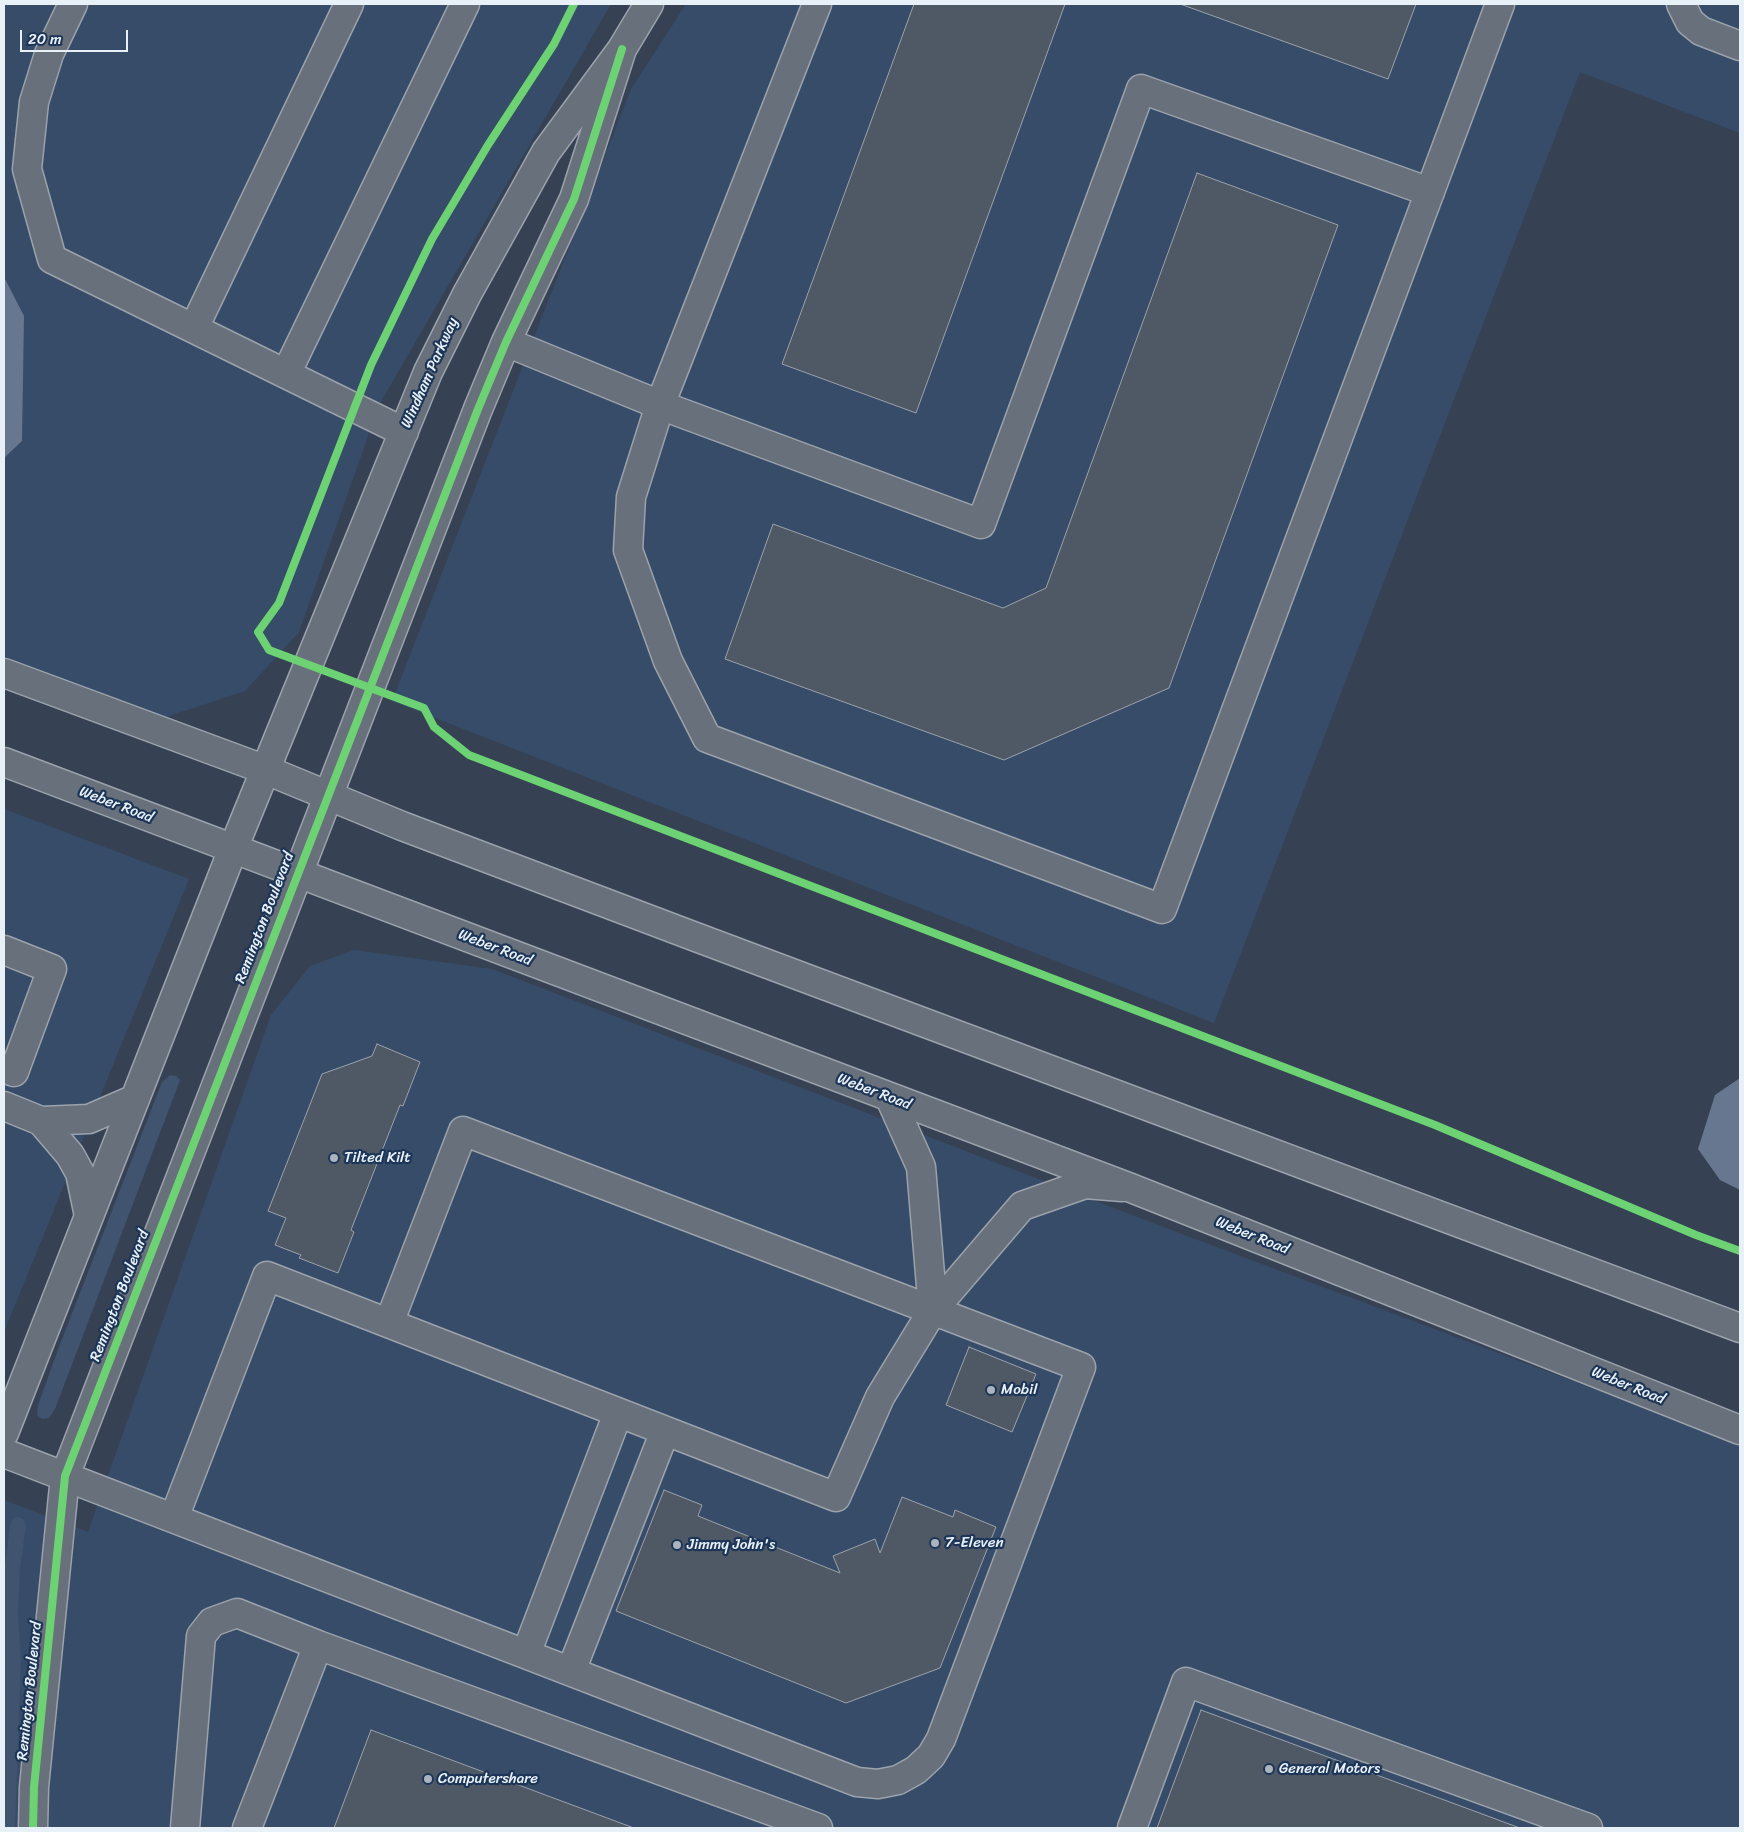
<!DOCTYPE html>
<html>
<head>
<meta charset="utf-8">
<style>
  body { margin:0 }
  #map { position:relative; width:1744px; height:1832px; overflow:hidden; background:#364254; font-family:Sriracha,sans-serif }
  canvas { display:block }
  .frame { position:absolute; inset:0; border:5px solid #e8f1f8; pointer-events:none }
  .scale { position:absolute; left:20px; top:30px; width:108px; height:22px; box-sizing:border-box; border:2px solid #e8f1f8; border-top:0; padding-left:6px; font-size:15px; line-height:18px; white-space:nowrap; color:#e8f1f8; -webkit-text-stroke:4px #1d3557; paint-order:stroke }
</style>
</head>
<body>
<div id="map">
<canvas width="1744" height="1832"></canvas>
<div class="frame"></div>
<div class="scale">20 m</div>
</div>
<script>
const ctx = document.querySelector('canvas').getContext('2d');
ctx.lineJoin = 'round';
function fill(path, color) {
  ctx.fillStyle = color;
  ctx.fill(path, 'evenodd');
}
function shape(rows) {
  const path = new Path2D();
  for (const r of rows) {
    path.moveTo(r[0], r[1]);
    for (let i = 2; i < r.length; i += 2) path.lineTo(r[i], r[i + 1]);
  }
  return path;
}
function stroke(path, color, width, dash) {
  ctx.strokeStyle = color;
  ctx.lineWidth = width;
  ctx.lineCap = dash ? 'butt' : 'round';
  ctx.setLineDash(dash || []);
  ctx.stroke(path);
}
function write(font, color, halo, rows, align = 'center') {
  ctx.font = font + ' Sriracha,sans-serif';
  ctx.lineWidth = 4.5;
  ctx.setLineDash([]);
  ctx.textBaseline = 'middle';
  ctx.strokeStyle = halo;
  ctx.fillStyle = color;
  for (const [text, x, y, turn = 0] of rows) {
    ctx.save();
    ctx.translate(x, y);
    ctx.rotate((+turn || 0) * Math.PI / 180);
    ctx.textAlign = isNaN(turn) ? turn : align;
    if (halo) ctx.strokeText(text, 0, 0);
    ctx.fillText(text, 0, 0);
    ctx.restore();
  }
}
fill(shape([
  [4,4,611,4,379,405,299,632,245,691,163,718,4,656],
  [686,4,1740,4,1740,133,1580,72,1214,1023,392,701,631,89],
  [4,809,189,879,4,1332],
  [354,950,492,969,1166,1228,1740,1444,1740,1828,4,1828,4,1500,88,1532,271,1015,310,966]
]), '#364c68');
fill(shape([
  [170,1075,176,1076,180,1080,55,1409,49,1418,42,1419,37,1415,38,1405,59,1347,162,1082],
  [18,1517,23,1519,26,1526,20,1569,18,1615,21,1659,15,1828,4,1828,4,1575,10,1526,13,1518]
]), '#405470');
fill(shape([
  [4,277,24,316,22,441,4,458],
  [1740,1078,1740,1190,1720,1180,1698,1149,1715,1095]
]), '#66778f');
const building = shape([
  [914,4,1065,4,916,413,782,364,914,4],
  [1180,4,1416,4,1388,79,1180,4],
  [1197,173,1338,225,1169,688,1004,760,725,659,773,524,1003,608,1046,588,1197,173],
  [377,1044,420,1062,403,1106,400,1105,351,1230,354,1232,338,1273,299,1258,301,1255,275,1245,286,1218,268,1211,322,1074,372,1056,377,1044],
  [969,1347,1036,1374,1012,1432,946,1405,969,1347],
  [664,1490,702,1505,698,1516,840,1573,833,1556,875,1539,880,1553,902,1497,953,1517,955,1510,996,1527,940,1668,846,1703,616,1611,664,1490],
  [1201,1710,1520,1828,1157,1828,1201,1710],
  [371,1730,634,1828,334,1828,371,1730]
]);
fill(building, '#4f5966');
stroke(building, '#9ba2ab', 1);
const minor = shape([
  [73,4,49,54,34,102,27,169,52,259,404,432],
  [817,4,660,405,981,524,1141,89,1430,192],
  [1681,4,1690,22,1701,31,1740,46],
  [194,328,349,4],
  [506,342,660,405,631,497,628,550,668,661,707,738,1162,909,1500,4],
  [286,374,465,4],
  [4,950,52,969,14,1072,4,1068],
  [890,1098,921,1167,933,1310],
  [4,1106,41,1121,89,1119,135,1099],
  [41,1121,70,1155,80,1173,89,1216],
  [4,1433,233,849,428,372,467,294,546,152,622,49,649,4],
  [4,1453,857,1782,878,1784,898,1780,916,1770,931,1756,941,1739,1081,1367,463,1131,389,1323],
  [174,1518,267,1276,836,1497,880,1397,933,1310,1022,1206,1085,1184,1122,1187],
  [526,1654,618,1413],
  [571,1671,665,1431],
  [33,1828,34,1787,65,1476,478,409,506,342,574,199,622,49],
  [185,1828,201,1636,212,1622,237,1613,318,1645],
  [247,1828,318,1645,818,1828],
  [1132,1828,1186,1682,1588,1828]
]);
const major = shape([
  [4,673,266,770,402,826,701,939,1740,1328],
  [4,762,1131,1188,1740,1430]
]);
stroke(minor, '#9ba2ab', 31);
stroke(major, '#9ba2ab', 31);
stroke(minor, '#68717b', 28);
stroke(major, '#68717b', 28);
stroke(shape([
  [574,4,554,44,488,145,432,239,371,365,279,603,258,632,269,650,424,708,434,727,469,755,1435,1125,1696,1235,1740,1251],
  [33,1828,34,1787,65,1476,478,409,506,342,574,199,622,49]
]), '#6cd273', 8);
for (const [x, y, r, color] of [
  [334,1158,5,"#aab4bf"],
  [991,1390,5,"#aab4bf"],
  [935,1543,5,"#aab4bf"],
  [677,1545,5,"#aab4bf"],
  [1269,1769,5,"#aab4bf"],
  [428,1779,5,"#aab4bf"]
]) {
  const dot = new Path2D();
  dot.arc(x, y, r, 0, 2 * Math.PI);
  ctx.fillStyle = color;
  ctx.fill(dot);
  stroke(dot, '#1d3557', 2);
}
write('15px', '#e8f1f8', '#1d3557', [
  ["Windham Parkway",430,373,-66],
  ["Weber Road",116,805,21],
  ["Remington Boulevard",265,918,-69],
  ["Weber Road",495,948,21],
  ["Weber Road",874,1092,21],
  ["Weber Road",1252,1236,22],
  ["Remington Boulevard",120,1296,-69],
  ["Weber Road",1628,1386,22],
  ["Remington Boulevard",30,1691,-84]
]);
write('15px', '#e8f1f8', '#1d3557', [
  ["Tilted Kilt",344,1158],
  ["Mobil",1001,1390],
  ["7-Eleven",945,1543],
  ["Jimmy John's",687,1545],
  ["General Motors",1279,1769],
  ["Computershare",438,1779]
], 'left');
</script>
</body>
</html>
